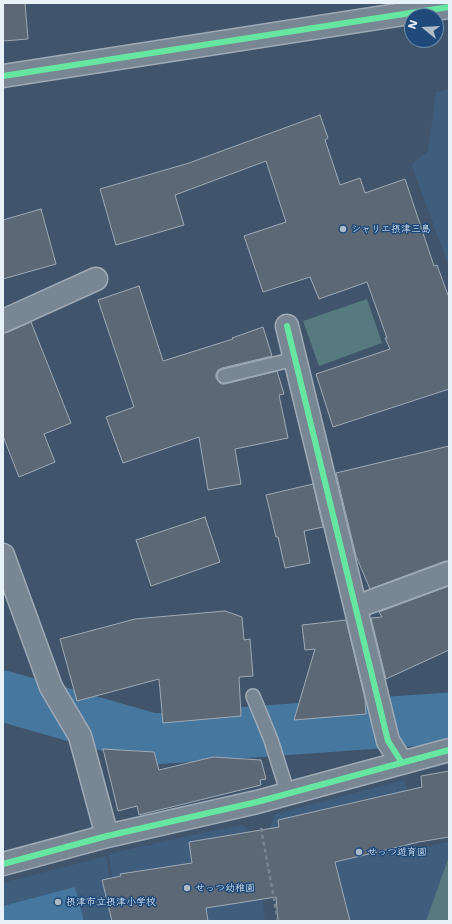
<!DOCTYPE html>
<html>
<head>
<meta charset="utf-8">
<style>
  body { margin:0 }
  #map { position:relative; width:452px; height:924px; overflow:hidden; background:#40546b; font-family:"Shantell Sans",sans-serif }
  canvas { display:block }
  .frame { position:absolute; inset:0; border:4px solid #e8f1f8; pointer-events:none }
  .north { position:absolute; left:404px; top:8px; width:40px; height:40px; box-sizing:border-box; background:#1f4a7a; border:1px solid #6f8dac; border-radius:50%; rotate:288deg; font-size:11px; font-weight:700; line-height:16px; text-align:center; color:#e8f1f8 }
  .north::after { content:''; display:block; margin:auto; width:14px; height:18px; background:#adbac7; clip-path:polygon(50% 0,100% 100%,50% 72%,0 100%) }
</style>
</head>
<body>
<div id="map">
<canvas width="452" height="924"></canvas>
<div class="frame"></div>
<div class="north">N</div>
</div>
<script>
const ctx = document.querySelector('canvas').getContext('2d');
ctx.lineJoin = 'round';
function fill(path, color) {
  ctx.fillStyle = color;
  ctx.fill(path, 'evenodd');
}
function shape(rows) {
  const path = new Path2D();
  for (const r of rows) {
    path.moveTo(r[0], r[1]);
    for (let i = 2; i < r.length; i += 2) path.lineTo(r[i], r[i + 1]);
  }
  return path;
}
function stroke(path, color, width, dash) {
  ctx.strokeStyle = color;
  ctx.lineWidth = width;
  ctx.lineCap = dash ? 'butt' : 'round';
  ctx.setLineDash(dash || []);
  ctx.stroke(path);
}
function write(font, color, halo, rows, align = 'center') {
  ctx.font = font + ' "Shantell Sans","Klee One",sans-serif';
  ctx.lineWidth = 3;
  ctx.setLineDash([]);
  ctx.textBaseline = 'middle';
  ctx.strokeStyle = halo;
  ctx.fillStyle = color;
  for (const [text, x, y, turn = 0] of rows) {
    ctx.save();
    ctx.translate(x, y);
    ctx.rotate((+turn || 0) * Math.PI / 180);
    ctx.textAlign = isNaN(turn) ? turn : align;
    if (halo) ctx.strokeText(text, 0, 0);
    ctx.fillText(text, 0, 0);
    ctx.restore();
  }
}
fill(shape([
  [449,89,449,267,411,164,428,151,436,92],
  [405,780,414,849,449,842,449,856,426,921,282,921,267,835,275,814],
  [242,825,255,834,265,921,119,921,109,854,196,834],
  [106,856,116,921,3,921,3,883]
]), '#3f5d7d');
fill(shape([
  [367,299,382,343,319,366,303,321],
  [449,856,449,921,426,921]
]), '#577a81');
fill(shape([
  [75,887,84,921,3,921,3,906]
]), '#45779f');
stroke(shape([
  [3,696,153,739,449,718]
]), '#45779f', 51);
const building = shape([
  [3,3,25,3,28,39,3,41,3,3],
  [320,115,328,138,325,140,340,185,360,178,365,193,405,179,434,266,437,265,449,298,449,389,333,427,316,374,390,349,385,338,387,338,367,282,319,299,310,277,263,292,244,236,286,222,266,161,175,195,184,225,116,245,100,189,189,163,320,115],
  [41,209,56,264,3,279,3,220,41,209],
  [139,286,163,361,233,339,232,338,263,327,272,356,222,368,218,370,216,374,216,378,218,381,221,384,225,384,277,371,284,394,279,395,288,438,235,449,241,484,208,490,199,437,123,463,106,417,134,407,98,300,139,286],
  [31,322,71,423,44,434,55,462,19,477,3,436,3,333,8,332,31,322],
  [449,446,449,561,445,561,370,589,356,556,336,473,449,446],
  [313,484,323,527,304,531,310,563,285,568,278,537,276,537,266,495,313,484],
  [205,517,220,562,151,586,136,540,205,517],
  [449,586,449,650,386,679,371,618,382,617,379,612,449,586],
  [225,611,242,617,244,640,250,639,253,676,239,677,241,716,163,723,159,679,77,701,60,639,135,619,225,611],
  [346,620,365,699,366,714,294,720,315,649,305,650,302,625,346,620],
  [103,749,154,752,159,770,213,757,261,760,266,779,260,780,261,785,139,815,137,806,118,811,103,749],
  [449,771,449,837,419,842,335,862,350,921,278,921,276,897,206,908,208,921,112,921,102,880,121,876,120,874,192,863,189,842,279,827,278,820,422,787,421,776,449,771]
]);
fill(building, '#5c6875');
stroke(building, '#9faab6', 1);
const service = shape([
  [224,376,295,359],
  [253,696,271,740,288,794]
]);
const minor = shape([
  [3,321,96,279],
  [287,326,388,741,402,763],
  [3,555,51,687,80,736,107,836],
  [356,607,449,573],
  [3,864,107,836,257,802,449,750]
]);
const tertiary = shape([
  [3,76,449,7]
]);
stroke(service, '#9faab6', 16);
stroke(minor, '#9faab6', 25);
stroke(tertiary, '#9faab6', 25);
stroke(shape([
  [261,828,278,921]
]), '#798491', 2.5, [4, 3]);
stroke(service, '#798694', 13);
stroke(minor, '#798694', 22);
stroke(tertiary, '#798694', 22);
stroke(shape([
  [3,76,449,7],
  [287,326,388,741,402,763],
  [3,864,107,836,257,802,449,750]
]), '#66e7a1', 6);
for (const [x, y, r, color] of [
  [343,229,4,"#adbac7"],
  [359,852,4,"#adbac7"],
  [187,888,4,"#adbac7"],
  [58,902,4,"#adbac7"]
]) {
  const dot = new Path2D();
  dot.arc(x, y, r, 0, 2 * Math.PI);
  ctx.fillStyle = color;
  ctx.fill(dot);
  stroke(dot, '#1f4a7a', 1.5);
}
write('10px', '#e8f1f8', '#1f4a7a', [
  ["シャリエ摂津三島",351,229],
  ["せっつ遊育園",367,852],
  ["せっつ幼稚園",195,888],
  ["摂津市立摂津小学校",66,902]
], 'left');
</script>
</body>
</html>
